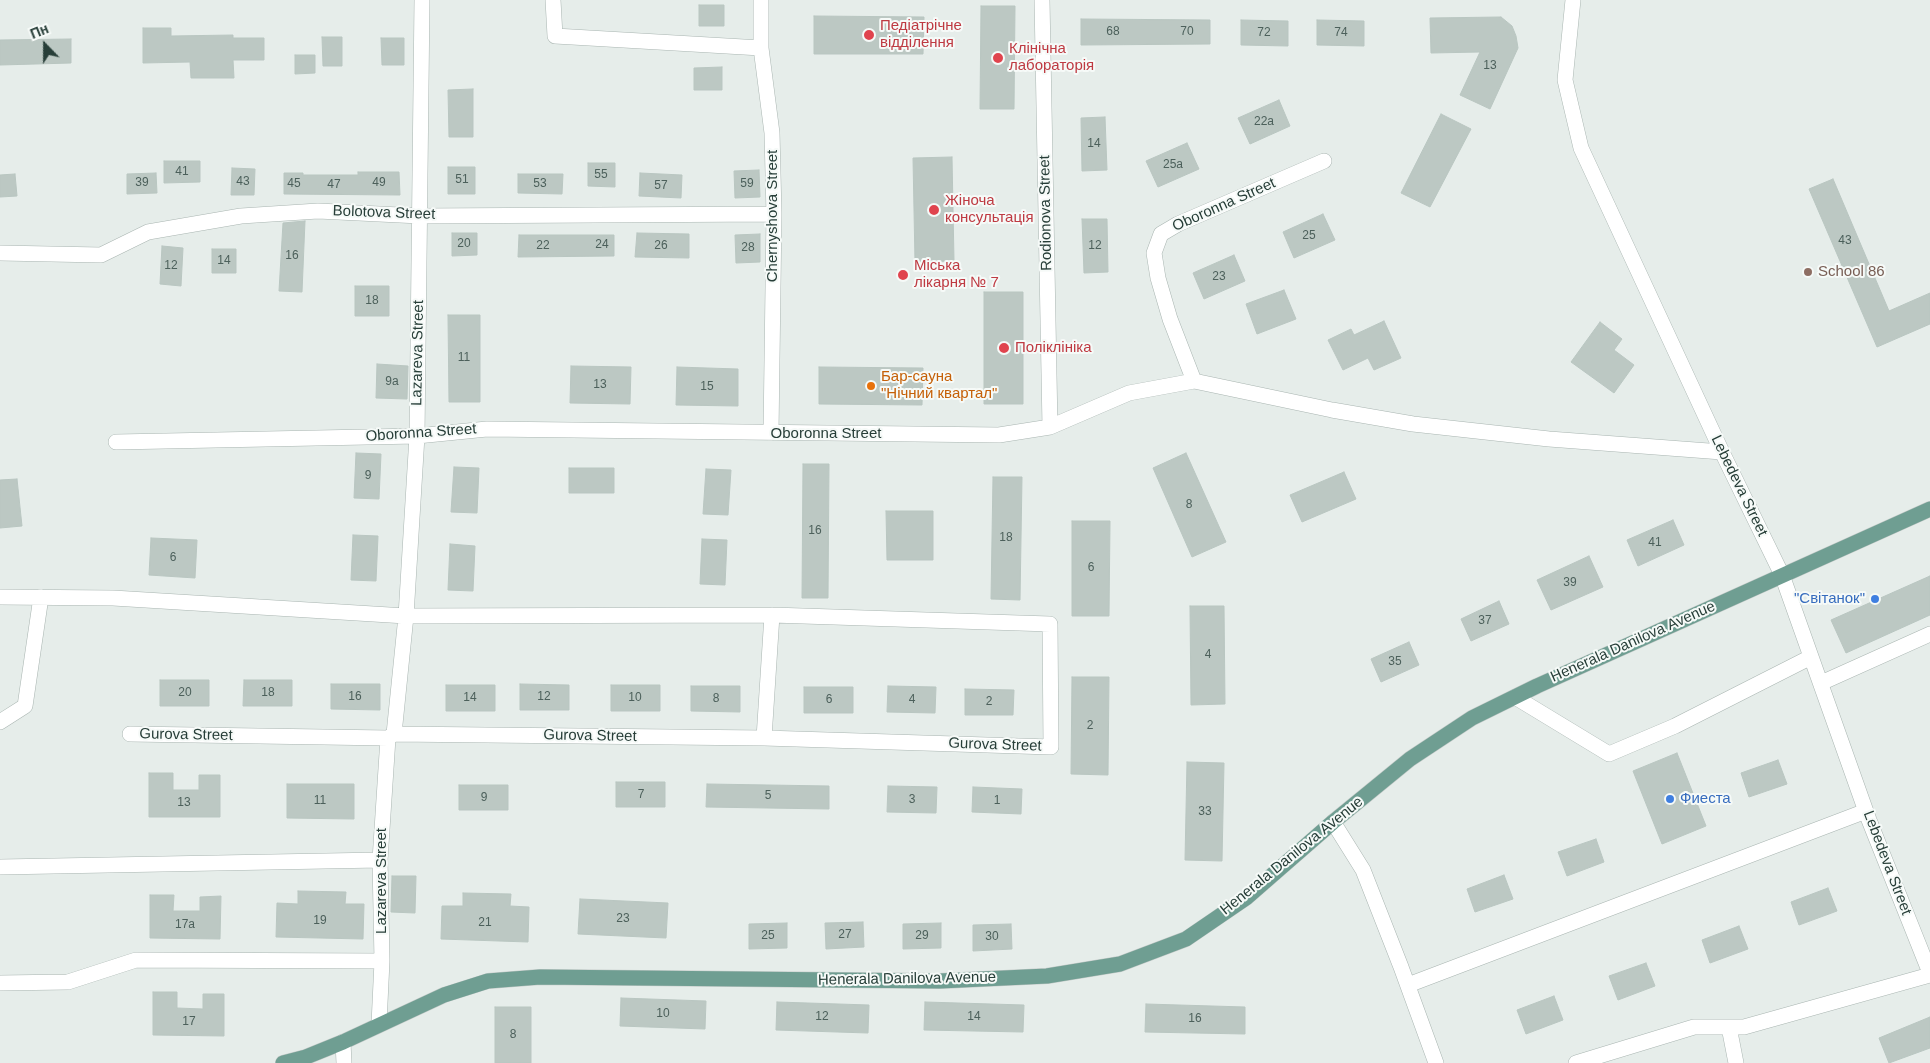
<!DOCTYPE html>
<html>
<head>
<meta charset="utf-8">
<style>
  body { margin:0 }
  #map { position:relative; width:1930px; height:1063px; overflow:hidden; background:#e6edea; font-family:Arial,sans-serif }
  canvas { display:block }
  .north { position:absolute; left:20px; top:20px; width:50px; height:50px; -webkit-text-stroke:4px #f6faf8; paint-order:stroke; rotate:338deg; font-size:14px; font-weight:700; line-height:20px; text-align:center; color:#273e38 }
  .north::after { content:''; display:block; margin:auto; width:18px; height:22px; background:#273e38; clip-path:polygon(50% 0,100% 100%,50% 72%,0 100%) }
</style>
</head>
<body>
<div id="map">
<canvas width="1930" height="1063"></canvas>
<div class="north">Пн</div>
</div>
<script>
const ctx = document.querySelector('canvas').getContext('2d');
ctx.lineJoin = 'round';
function fill(path, color) {
  ctx.fillStyle = color;
  ctx.fill(path, 'evenodd');
}
function shape(rows) {
  const path = new Path2D();
  for (const r of rows) {
    path.moveTo(r[0], r[1]);
    for (let i = 2; i < r.length; i += 2) path.lineTo(r[i], r[i + 1]);
  }
  return path;
}
function stroke(path, color, width, dash) {
  ctx.strokeStyle = color;
  ctx.lineWidth = width;
  ctx.lineCap = dash ? 'butt' : 'round';
  ctx.setLineDash(dash || []);
  ctx.stroke(path);
}
function write(font, color, halo, rows, align = 'center') {
  ctx.font = font + ' Arial,sans-serif';
  ctx.lineWidth = 4;
  ctx.setLineDash([]);
  ctx.textBaseline = 'middle';
  ctx.strokeStyle = halo;
  ctx.fillStyle = color;
  for (const [text, x, y, turn = 0] of rows) {
    ctx.save();
    ctx.translate(x, y);
    ctx.rotate((+turn || 0) * Math.PI / 180);
    ctx.textAlign = isNaN(turn) ? turn : align;
    if (halo) ctx.strokeText(text, 0, 0);
    ctx.fillText(text, 0, 0);
    ctx.restore();
  }
}
const building = shape([
  [699,5,724,5,724,26,699,26,699,5],
  [981,6,1015,6,1014,109,980,109,981,6],
  [814,16,924,17,923,54,814,54,814,16],
  [1501,17,1512,26,1516,36,1518,48,1490,109,1460,95,1480,52,1431,53,1430,18,1501,17],
  [1081,19,1210,20,1210,44,1081,45,1081,19],
  [1241,20,1288,21,1288,46,1241,45,1241,20],
  [1317,20,1364,21,1364,46,1317,45,1317,20],
  [143,28,171,28,171,36,233,35,233,38,264,38,264,60,233,60,234,78,191,78,190,62,143,63,143,28],
  [322,37,342,37,342,66,323,66,322,37],
  [381,38,404,38,404,65,382,65,381,38],
  [71,39,71,63,0,65,0,40,71,39],
  [295,55,315,55,315,73,295,74,295,55],
  [722,67,722,90,694,90,694,68,722,67],
  [473,89,473,137,449,137,448,90,473,89],
  [1279,100,1290,126,1250,144,1238,118,1279,100],
  [1441,114,1471,129,1430,207,1401,193,1441,114],
  [1105,117,1107,170,1082,171,1081,118,1105,117],
  [1187,143,1199,169,1158,187,1146,161,1187,143],
  [952,157,954,261,915,262,913,158,952,157],
  [164,161,200,161,200,182,164,183,164,161],
  [588,163,615,163,615,187,588,186,588,163],
  [448,167,475,167,475,194,448,194,448,167],
  [232,168,255,169,254,195,231,195,232,168],
  [759,170,760,197,735,198,734,171,759,170],
  [358,172,399,172,400,195,284,194,284,173,303,173,303,175,358,175,358,172],
  [156,173,157,193,127,194,127,174,156,173],
  [640,173,682,175,681,198,639,196,640,173],
  [15,174,17,196,0,197,0,175,15,174],
  [518,174,563,174,562,194,518,193,518,174],
  [1833,179,1889,311,1930,293,1930,324,1877,347,1809,189,1833,179],
  [1323,214,1335,240,1294,258,1283,232,1323,214],
  [1082,219,1107,219,1108,272,1084,273,1082,219],
  [305,221,302,292,279,291,283,223,305,221],
  [452,233,477,233,477,255,452,256,452,233],
  [637,233,689,234,689,258,635,257,637,233],
  [760,234,760,262,736,263,735,235,760,234],
  [519,235,614,235,614,256,518,257,519,235],
  [162,246,183,248,181,286,160,284,162,246],
  [212,249,236,249,236,273,212,273,212,249],
  [1234,255,1245,281,1204,299,1193,273,1234,255],
  [355,286,389,286,389,316,355,316,355,286],
  [1284,290,1296,319,1257,334,1246,304,1284,290],
  [984,292,1023,292,1023,404,984,404,984,292],
  [448,315,480,315,480,402,449,402,448,315],
  [1384,321,1401,358,1374,370,1368,358,1343,370,1328,340,1351,329,1354,335,1384,321],
  [1600,322,1622,339,1614,350,1634,365,1614,393,1571,362,1600,322],
  [377,364,408,366,407,399,376,398,377,364],
  [571,366,631,367,630,404,570,403,571,366],
  [677,367,738,369,738,406,676,405,677,367],
  [819,367,923,368,922,405,819,404,819,367],
  [356,453,381,454,379,499,354,498,356,453],
  [1186,453,1226,542,1192,557,1153,468,1186,453],
  [803,464,829,464,828,598,802,598,803,464],
  [454,467,479,468,477,513,451,512,454,467],
  [569,468,614,468,614,493,569,493,569,468],
  [706,469,731,470,728,515,703,514,706,469],
  [1344,472,1356,499,1302,522,1290,495,1344,472],
  [993,477,1022,477,1020,600,991,599,993,477],
  [17,479,22,526,0,528,0,480,17,479],
  [886,511,933,511,933,560,887,560,886,511],
  [1673,520,1684,545,1638,566,1627,540,1673,520],
  [1072,521,1110,521,1109,616,1072,616,1072,521],
  [353,535,378,536,376,581,351,580,353,535],
  [151,538,197,540,195,578,149,575,151,538],
  [702,539,727,540,725,585,700,584,702,539],
  [450,544,475,546,473,591,448,590,450,544],
  [1589,556,1603,587,1551,610,1537,580,1589,556],
  [1930,576,1930,615,1846,653,1831,620,1930,576],
  [1499,601,1509,624,1471,641,1461,619,1499,601],
  [1190,606,1224,606,1225,704,1191,705,1190,606],
  [1409,642,1419,665,1381,682,1371,659,1409,642],
  [1072,677,1109,677,1108,775,1071,774,1072,677],
  [160,680,209,680,209,706,160,706,160,680],
  [244,680,292,680,292,706,243,706,244,680],
  [331,684,380,684,380,710,331,709,331,684],
  [520,684,569,685,569,710,520,710,520,684],
  [446,685,495,685,495,711,446,711,446,685],
  [611,685,660,685,660,711,611,711,611,685],
  [691,686,740,686,740,712,691,711,691,686],
  [888,686,936,687,935,713,887,712,888,686],
  [804,687,853,687,853,713,804,713,804,687],
  [965,689,1014,690,1013,715,965,715,965,689],
  [1677,753,1706,826,1662,844,1633,771,1677,753],
  [1778,760,1787,784,1749,797,1741,773,1778,760],
  [1187,762,1224,763,1222,861,1185,860,1187,762],
  [149,773,173,773,173,790,199,790,199,775,220,775,220,817,149,817,149,773],
  [616,782,665,782,665,807,616,807,616,782],
  [287,784,354,784,354,819,287,818,287,784],
  [707,784,829,786,829,809,706,807,707,784],
  [459,785,508,785,508,810,459,810,459,785],
  [888,786,937,787,936,813,887,812,888,786],
  [973,787,1022,789,1021,814,972,812,973,787],
  [1596,839,1604,862,1567,876,1558,852,1596,839],
  [1504,875,1513,899,1475,912,1467,889,1504,875],
  [392,876,416,876,415,913,391,912,392,876],
  [1828,888,1837,911,1799,925,1791,902,1828,888],
  [298,891,346,892,345,904,364,904,363,939,276,937,277,903,298,904,298,891],
  [463,893,511,894,510,906,529,907,528,942,441,939,442,906,463,906,463,893],
  [150,895,174,895,173,911,200,911,200,897,221,896,220,939,150,938,150,895],
  [580,899,668,903,666,938,578,934,580,899],
  [863,922,864,947,826,949,825,923,863,922],
  [787,923,787,948,749,949,749,924,787,923],
  [941,923,941,948,903,949,903,924,941,923],
  [1011,924,1012,949,973,951,973,925,1011,924],
  [1739,926,1748,949,1710,963,1702,940,1739,926],
  [1646,963,1655,986,1618,1000,1609,976,1646,963],
  [153,992,177,992,177,1008,203,1009,203,994,224,994,224,1036,153,1035,153,992],
  [1554,996,1563,1020,1526,1034,1517,1010,1554,996],
  [621,998,706,1001,705,1029,620,1026,621,998],
  [777,1002,869,1005,868,1033,776,1030,777,1002],
  [925,1002,1024,1005,1023,1032,924,1030,925,1002],
  [1146,1004,1245,1007,1245,1034,1145,1032,1146,1004],
  [495,1007,531,1007,531,1063,495,1063,495,1007],
  [1930,1017,1930,1048,1889,1063,1879,1038,1930,1017]
]);
fill(building, '#bcc8c3');
stroke(building, '#b9c6c1', 1);
const minor = shape([
  [553,0,555,36,761,48],
  [761,0,761,48,772,133,774,214,771,433],
  [1042,0,1050,427],
  [1573,0,1565,80,1581,148,1722,452,1782,575,1869,820,1930,973],
  [0,253,101,255,148,232,241,216,318,211,420,216,774,214],
  [1194,381,1170,319,1158,278,1154,253,1161,234,1178,224,1324,161],
  [116,442,417,436,487,429,999,435,1050,427,1129,393,1194,381,1332,410,1413,424,1549,439,1722,452],
  [0,597,113,598,406,616,772,615,1050,624,1051,747,764,738,394,734,388,738,130,734],
  [1821,683,1930,634],
  [1515,697,1609,754,1675,726,1811,657],
  [0,722,25,706,41,597],
  [394,734,406,616,417,436,422,0],
  [764,738,772,615],
  [1333,822,1363,870,1401,967,1436,1063],
  [0,867,380,860],
  [0,983,68,982,136,960,382,961],
  [1408,985,1866,811],
  [379,1024,382,961,380,860,388,738],
  [1729,1027,1736,1063],
  [343,1042,344,1063],
  [1576,1063,1694,1027,1744,1027,1930,975]
]);
const major = shape([
  [283,1063,306,1057,343,1042,444,995,488,981,540,977,940,981,1047,976,1120,964,1186,939,1246,898,1333,822,1410,759,1472,718,1537,686,1930,509]
]);
stroke(minor, '#a9b5b1', 16);
stroke(major, '#c3c9c7', 16);
stroke(minor, '#fff', 15);
stroke(major, '#6f9e92', 15);
for (const [x, y, r, color] of [
  [869,35,6,"#e0444e"],
  [998,58,6,"#e0444e"],
  [934,210,6,"#e0444e"],
  [1808,272,5,"#8d6e63"],
  [903,275,6,"#e0444e"],
  [1004,348,6,"#e0444e"],
  [871,386,5,"#e8710a"],
  [1875,599,5,"#3f7fe0"],
  [1670,799,5,"#3f7fe0"]
]) {
  const dot = new Path2D();
  dot.arc(x, y, r, 0, 2 * Math.PI);
  ctx.fillStyle = color;
  ctx.fill(dot);
  stroke(dot, '#f6faf8', 2);
}
write('12px', '#4c605b', null, [
  ["68",1113,32],
  ["70",1187,32],
  ["72",1264,33],
  ["74",1341,33],
  ["13",1490,66],
  ["22а",1264,122],
  ["14",1094,144],
  ["25а",1173,165],
  ["41",182,172],
  ["55",601,175],
  ["51",462,180],
  ["43",243,182],
  ["39",142,183],
  ["49",379,183],
  ["45",294,184],
  ["53",540,184],
  ["59",747,184],
  ["47",334,185],
  ["57",661,186],
  ["25",1309,236],
  ["43",1845,241],
  ["20",464,244],
  ["24",602,245],
  ["22",543,246],
  ["26",661,246],
  ["12",1095,246],
  ["28",748,248],
  ["16",292,256],
  ["14",224,261],
  ["12",171,266],
  ["23",1219,277],
  ["18",372,301],
  ["11",464,358],
  ["9а",392,382],
  ["13",600,385],
  ["15",707,387],
  ["9",368,476],
  ["8",1189,505],
  ["16",815,531],
  ["18",1006,538],
  ["41",1655,543],
  ["6",173,558],
  ["6",1091,568],
  ["39",1570,583],
  ["37",1485,621],
  ["4",1208,655],
  ["35",1395,662],
  ["20",185,693],
  ["18",268,693],
  ["16",355,697],
  ["12",544,697],
  ["14",470,698],
  ["10",635,698],
  ["8",716,699],
  ["6",829,700],
  ["4",912,700],
  ["2",989,702],
  ["2",1090,726],
  ["7",641,795],
  ["5",768,796],
  ["9",484,798],
  ["3",912,800],
  ["11",320,801],
  ["1",997,801],
  ["13",184,803],
  ["33",1205,812],
  ["23",623,919],
  ["19",320,921],
  ["21",485,923],
  ["17а",185,925],
  ["27",845,935],
  ["25",768,936],
  ["29",922,936],
  ["30",992,937],
  ["10",663,1014],
  ["12",822,1017],
  ["14",974,1017],
  ["16",1195,1019],
  ["17",189,1022],
  ["8",513,1035]
]);
write('15px', '#be3a42', '#f6faf8', [
  ["Педіатрічне",880,26],
  ["відділення",880,43],
  ["Клінічна",1009,49],
  ["лабораторія",1009,66],
  ["Жіноча",945,201],
  ["консультація",945,218],
  ["Міська",914,266],
  ["лікарня № 7",914,283],
  ["Поліклініка",1015,348]
], 'left');
write('15px', '#273e38', '#f6faf8', [
  ["Oboronna Street",1224,205,-24],
  ["Bolotova Street",384,213,2],
  ["Rodionova Street",1046,213,-91],
  ["Chernyshova Street",773,216,-90],
  ["Lazareva Street",418,353,-89],
  ["Oboronna Street",421,433,-4],
  ["Oboronna Street",826,434],
  ["Lebedeva Street",1739,486,64],
  ["Henerala Danilova Avenue",1633,642,-24],
  ["Gurova Street",186,735,1],
  ["Gurova Street",590,736,1],
  ["Gurova Street",995,745,2],
  ["Henerala Danilova Avenue",1292,856,-39],
  ["Lebedeva Street",1887,863,69],
  ["Lazareva Street",382,881,-90],
  ["Henerala Danilova Avenue",907,979,-1]
]);
write('15px', '#785e54', '#f6faf8', [
  ["School 86",1818,272]
], 'left');
write('15px', '#c56008', '#f6faf8', [
  ["Бар-сауна",881,377],
  ["\"Нічний квартал\"",881,394]
], 'left');
write('15px', '#366cbe', '#f6faf8', [
  ["\"Світанок\"",1865,599],
  ["Фиеста",1680,799,"left"]
], 'right');
</script>
</body>
</html>
